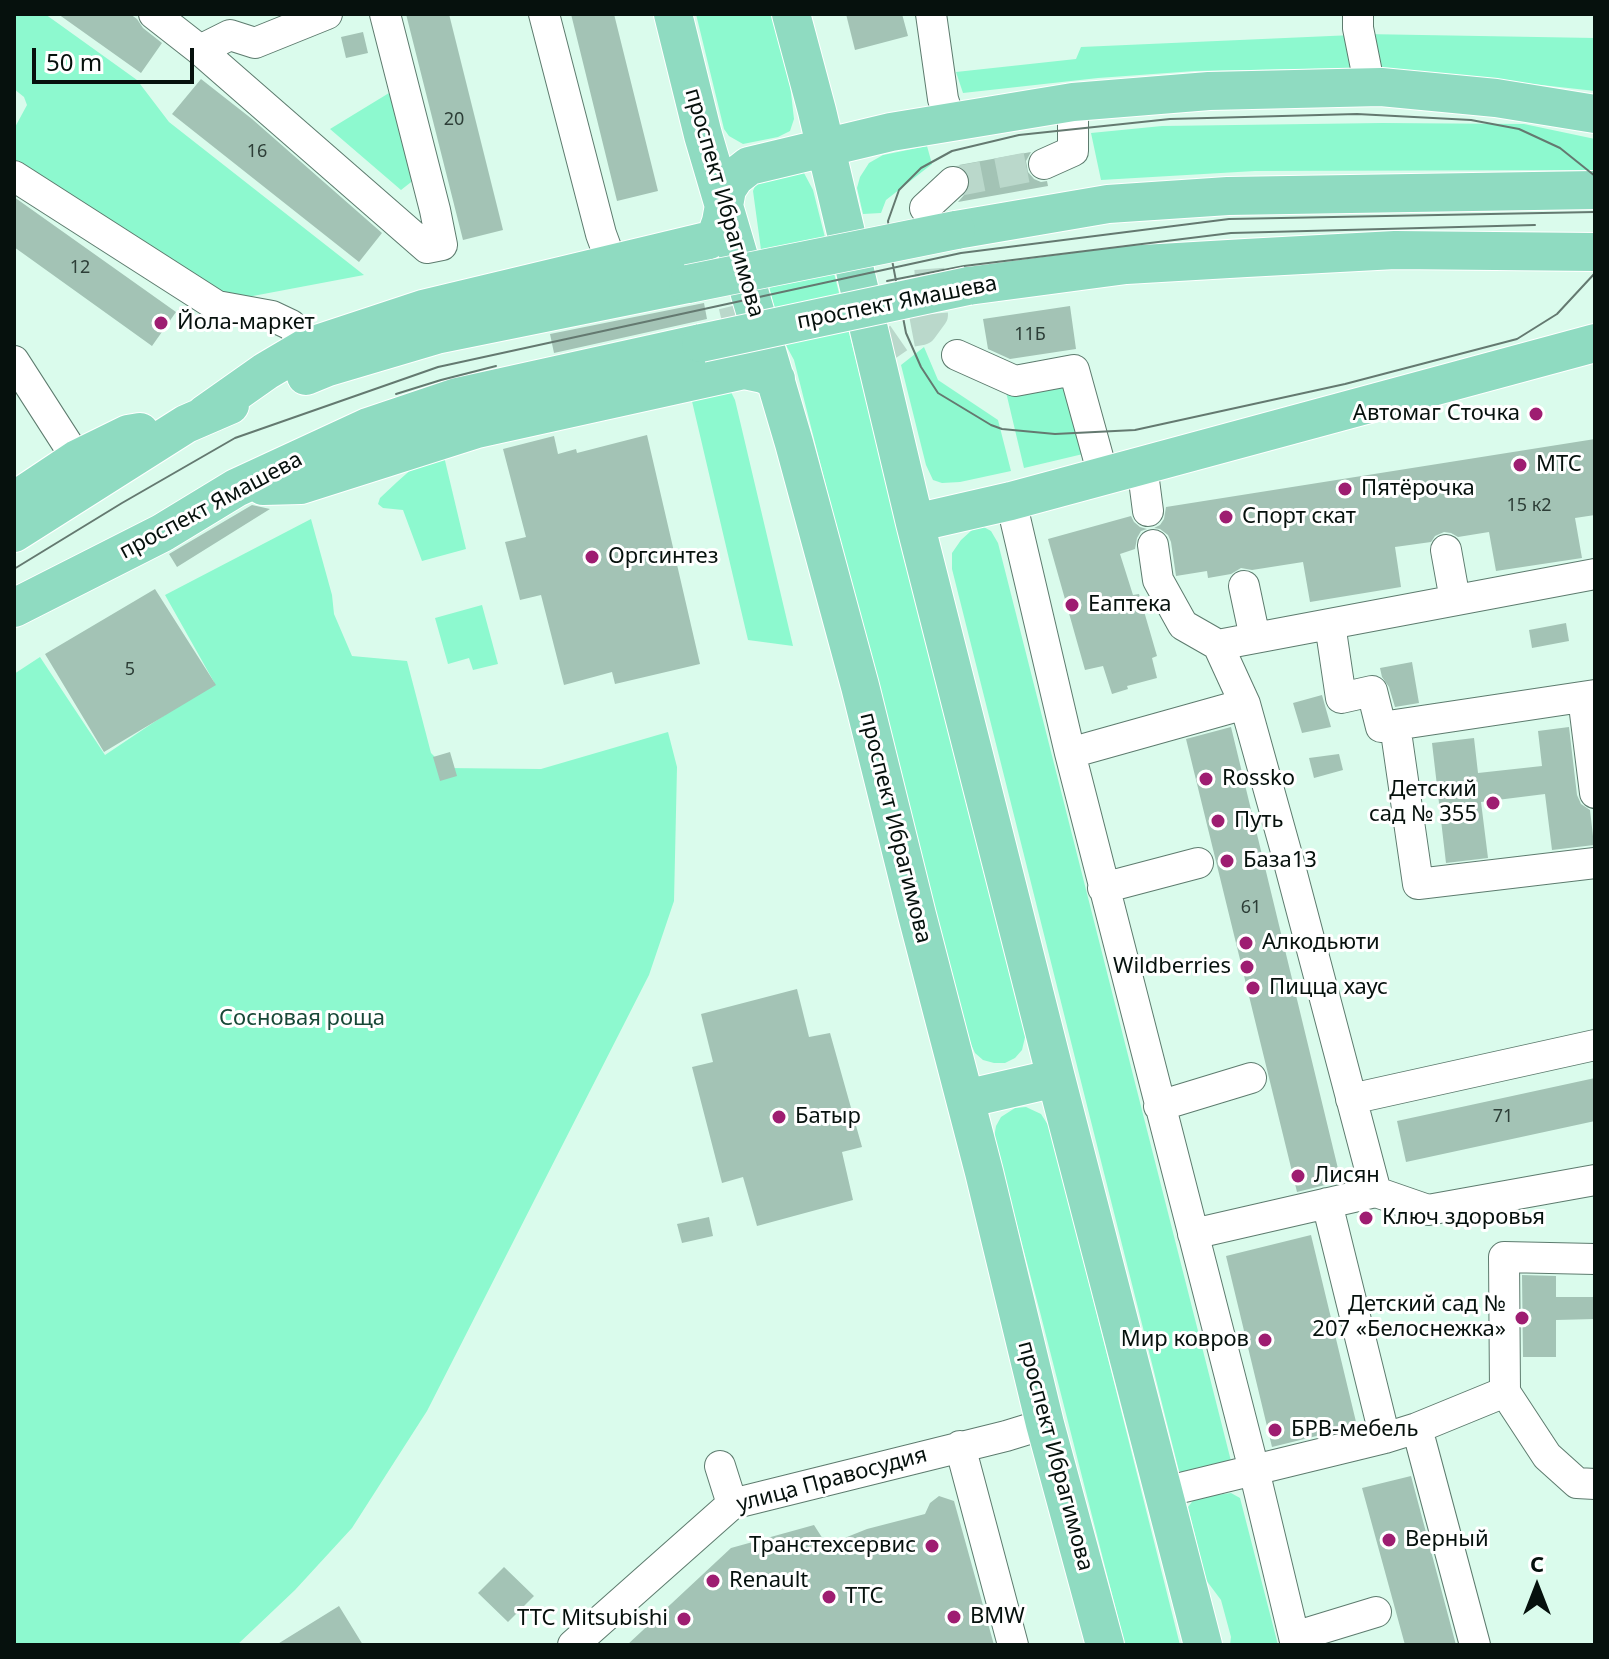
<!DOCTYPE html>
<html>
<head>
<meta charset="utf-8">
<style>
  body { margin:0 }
  #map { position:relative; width:1609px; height:1659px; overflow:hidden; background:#dafbec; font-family:"Noto Sans",sans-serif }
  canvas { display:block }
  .frame { position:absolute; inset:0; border:16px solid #06110d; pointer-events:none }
  .north { position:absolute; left:1497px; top:1547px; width:80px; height:80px; -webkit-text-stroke:6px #fff; paint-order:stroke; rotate:0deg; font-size:22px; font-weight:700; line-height:32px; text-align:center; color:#06110d }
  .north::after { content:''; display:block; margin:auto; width:28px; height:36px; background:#06110d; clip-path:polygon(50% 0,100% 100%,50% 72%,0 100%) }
  .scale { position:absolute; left:32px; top:48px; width:162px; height:36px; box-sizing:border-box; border:4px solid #06110d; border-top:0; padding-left:10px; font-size:24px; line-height:28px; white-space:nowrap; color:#06110d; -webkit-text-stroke:6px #fff; paint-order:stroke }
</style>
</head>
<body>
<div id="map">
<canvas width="1609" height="1659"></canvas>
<div class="frame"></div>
<div class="north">С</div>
<div class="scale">50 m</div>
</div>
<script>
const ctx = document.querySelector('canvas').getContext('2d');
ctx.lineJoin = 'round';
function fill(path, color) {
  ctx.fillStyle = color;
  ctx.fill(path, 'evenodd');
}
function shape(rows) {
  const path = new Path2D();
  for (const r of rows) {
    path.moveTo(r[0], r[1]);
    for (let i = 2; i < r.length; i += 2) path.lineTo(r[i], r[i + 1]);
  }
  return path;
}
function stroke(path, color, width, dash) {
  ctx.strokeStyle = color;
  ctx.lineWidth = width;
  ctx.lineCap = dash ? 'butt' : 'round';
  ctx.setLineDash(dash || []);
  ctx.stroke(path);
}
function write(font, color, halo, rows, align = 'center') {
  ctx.font = font + ' "Noto Sans",sans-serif';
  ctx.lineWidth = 6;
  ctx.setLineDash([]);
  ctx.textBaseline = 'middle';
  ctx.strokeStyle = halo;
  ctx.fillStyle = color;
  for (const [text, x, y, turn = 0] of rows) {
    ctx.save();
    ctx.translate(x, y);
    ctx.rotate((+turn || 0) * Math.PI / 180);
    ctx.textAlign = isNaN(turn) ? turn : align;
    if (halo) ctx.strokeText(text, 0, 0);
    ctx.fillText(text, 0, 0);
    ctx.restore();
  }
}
fill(shape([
  [14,14,45,14,137,80,169,122,364,275,221,302,14,169,14,129,27,105,24,97,14,89],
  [696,14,774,14,788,67,794,119,790,131,778,137,743,144,729,136,724,129],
  [1364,34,1595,38,1595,91,1479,78,1373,74],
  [1353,35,1360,68,1195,71,1098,78,963,93,956,72,1076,59,1081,47],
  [389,93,415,179,401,190,330,129],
  [1382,123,1524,124,1595,139,1595,170,1255,171,1101,180,1091,133,1162,126],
  [927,146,932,164,886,200,881,213,863,214,857,188,860,177,869,163,883,155],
  [791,169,804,173,813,190,1026,1033,1022,1050,1015,1058,1005,1063,994,1063,983,1060,975,1053,970,1042,935,915,794,360,781,336,762,257,753,191,757,181],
  [924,347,938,380,998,420,1011,471,960,482,942,483,933,480,926,465,901,365],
  [1064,379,1083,454,1024,468,1006,392],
  [731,392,735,400,793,646,748,640,691,397],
  [442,448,466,549,422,561,403,510,383,508,378,504,380,498,397,482,423,459],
  [311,519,332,595,334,614,352,656,407,661,431,753,446,768,541,769,668,732,677,767,674,901,649,975,427,1411,352,1528,295,1590,237,1645,14,1645,14,674,40,657,105,755,214,682,165,595],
  [982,526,991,531,998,543,1231,1461,1194,1477,1179,1471,952,569,952,553,961,540,972,530],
  [482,605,498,664,473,670,469,658,448,664,435,618],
  [1026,1107,1041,1114,1050,1128,1180,1645,1125,1645,1040,1312,994,1138,996,1126,1001,1117,1015,1108],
  [1231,1493,1240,1498,1278,1645,1230,1645,1231,1637,1221,1600,1206,1580,1188,1507,1195,1498]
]), '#8df9cf');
fill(shape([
  [58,14,130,14,137,19,143,28,162,43,141,73],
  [406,14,449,14,503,230,463,240],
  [571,14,614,14,658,191,617,201],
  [846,14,902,14,908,36,855,50],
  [363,32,368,53,346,58,341,37],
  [201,79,252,119,382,233,359,262,172,114],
  [1031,152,1026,161,1028,172,1034,179,1041,182,1047,181,1048,186,958,202,970,188,971,179,967,170,959,165],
  [14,197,176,312,152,346,14,247],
  [704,303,707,319,554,353,550,334],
  [1070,306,1076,349,1010,359,988,349,983,319],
  [647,435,700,664,615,684,612,672,564,685,541,595,520,600,505,542,526,537,503,449,554,436,558,454,576,449,577,453],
  [1595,439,1595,515,1575,518,1582,558,1496,571,1489,532,1458,537,1451,533,1444,532,1435,536,1431,542,1395,547,1401,587,1310,602,1303,562,1252,570,1241,568,1231,574,1208,578,1207,571,1176,576,1171,542,1168,535,1160,529,1154,528,1160,525,1164,519,1166,507],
  [252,505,270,509,177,567,169,554],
  [1131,516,1134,522,1140,527,1147,529,1141,531,1137,538,1135,549,1120,554,1133,595,1139,594,1157,656,1152,658,1157,678,1127,686,1128,689,1112,694,1103,666,1085,670,1048,539],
  [155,589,216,685,104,752,45,654],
  [1566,623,1569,641,1532,648,1529,630],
  [1412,662,1419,703,1395,707,1389,687,1382,677,1380,668],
  [1322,695,1331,727,1302,733,1293,703],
  [1231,727,1341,1181,1297,1192,1186,739],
  [1569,727,1577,795,1581,804,1590,810,1594,845,1552,850,1545,794,1481,802,1488,858,1446,863,1432,743,1474,738,1478,773,1542,766,1538,731],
  [450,752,457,776,440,781,433,757],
  [1339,754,1343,770,1314,778,1309,758],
  [797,989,809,1037,830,1033,862,1147,842,1152,853,1200,757,1226,743,1177,722,1183,692,1067,713,1062,701,1014],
  [1595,1078,1595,1121,1406,1162,1397,1121],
  [709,1217,713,1236,682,1243,677,1224],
  [1311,1235,1357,1426,1272,1447,1226,1256],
  [1522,1275,1556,1276,1556,1297,1595,1297,1595,1319,1556,1320,1556,1357,1523,1357],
  [1411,1476,1456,1645,1405,1645,1362,1488],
  [939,1496,954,1501,994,1645,627,1645,731,1548,814,1525,830,1550,847,1537,867,1529,925,1514,930,1503],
  [504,1567,534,1596,508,1622,478,1593],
  [339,1606,363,1645,276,1645]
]), '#a3c3b5');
stroke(shape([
  [953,182,1044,164],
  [723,262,743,345,739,352],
  [874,355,906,333,922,330,933,315,925,215]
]), '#bad8cb', 30, [30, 15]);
const minor = shape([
  [154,14,200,50,427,248,442,245,435,210,385,14],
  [544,14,601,234,612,264],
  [931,14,943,99,950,121],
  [1358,14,1358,28,1370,88],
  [200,50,230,35,255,43,327,14],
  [1044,164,1073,151,1073,102],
  [14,176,217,306,272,316,291,325,297,332,305,348],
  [925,208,953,182],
  [957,355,1015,381,1074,370,1103,475],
  [14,361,77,459],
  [1142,465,1148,511],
  [1011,501,1070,753,1254,1470,1296,1645],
  [1153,545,1158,580,1183,625,1218,645,1245,704,1287,855,1376,1192],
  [1446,550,1455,600],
  [1244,586,1255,638],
  [1330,624,1341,698,1372,691,1381,727,1395,725],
  [1218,645,1595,574],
  [1595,695,1395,725,1418,884,1595,863],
  [1583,697,1595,793],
  [1070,753,1245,704],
  [1103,888,1198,863],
  [1351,1099,1595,1045],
  [1159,1106,1251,1078],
  [1327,1203,1385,1438],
  [1193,1234,1376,1192,1428,1210,1595,1180],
  [1595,1259,1504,1257,1505,1392,1547,1456,1577,1483,1595,1484],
  [1417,1428,1505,1392],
  [960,1446,1013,1645],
  [720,1466,732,1504],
  [1164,1492,1385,1438,1417,1428,1475,1645],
  [1294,1637,1376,1612],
  [573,1645,732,1504,1006,1436,1045,1424]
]);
const major = shape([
  [673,14,703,135,794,443,860,686,917,915,984,1172,1045,1424,1105,1645],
  [791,14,817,111,915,523,1056,1078,1203,1645],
  [956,230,1108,204,1228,196,1595,190],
  [968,286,1126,265,1246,258,1395,250,1595,252],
  [306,376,328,367,436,335,688,284],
  [205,414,266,371,305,348,423,309,707,241,716,236,721,222,727,189,735,177,749,166,891,132,1073,102,1209,91,1381,87,1496,98,1595,114],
  [263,486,301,485,477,429,744,370,763,374,776,379],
  [14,501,77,459,128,434,140,432],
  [915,523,1011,501,1595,343],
  [14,533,186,424,230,405],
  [14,608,162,533,236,488,368,427,457,397,701,343],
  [965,1099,1056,1078]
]);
stroke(minor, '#5d7b6e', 32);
stroke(major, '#fff', 40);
stroke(minor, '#fff', 30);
stroke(major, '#8fdbc1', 38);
stroke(shape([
  [1595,176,1560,148,1519,129,1471,120,1357,114,1170,119,1019,135,952,151,921,168,899,190,888,221,892,260,906,333,921,367,938,393,991,425,1002,429,1055,434,1135,430,1345,384,1517,339,1557,314,1595,273],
  [887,281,964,266,1231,233,1535,225],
  [396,394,441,380,496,366],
  [14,569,122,503,235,438,438,367,961,253,1229,219,1595,212]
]), '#647970', 2);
const majorBridge = shape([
  [688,284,956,230],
  [701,343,968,286]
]);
stroke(majorBridge, '#fff', 40, []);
stroke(majorBridge, '#8fdbc1', 38);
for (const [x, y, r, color] of [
  [161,323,8,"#9e1d71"],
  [1536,414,8,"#9e1d71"],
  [1520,465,8,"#9e1d71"],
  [1345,489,8,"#9e1d71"],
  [1226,517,8,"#9e1d71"],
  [592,557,8,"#9e1d71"],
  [1072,605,8,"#9e1d71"],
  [1206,779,8,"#9e1d71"],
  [1493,803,8,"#9e1d71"],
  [1218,821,8,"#9e1d71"],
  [1227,861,8,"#9e1d71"],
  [1246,943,8,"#9e1d71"],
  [1247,967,8,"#9e1d71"],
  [1253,988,8,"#9e1d71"],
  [779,1117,8,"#9e1d71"],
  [1298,1176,8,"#9e1d71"],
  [1366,1218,8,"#9e1d71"],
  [1522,1318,8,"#9e1d71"],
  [1265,1340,8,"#9e1d71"],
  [1275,1430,8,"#9e1d71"],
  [1389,1540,8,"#9e1d71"],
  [932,1546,8,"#9e1d71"],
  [713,1581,8,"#9e1d71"],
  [829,1597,8,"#9e1d71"],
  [954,1617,8,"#9e1d71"],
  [684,1619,8,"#9e1d71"]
]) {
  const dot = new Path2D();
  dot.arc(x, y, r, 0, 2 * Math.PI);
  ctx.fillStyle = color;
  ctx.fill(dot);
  stroke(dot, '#fff', 3);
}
write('18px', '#2d3e37', null, [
  ["20",454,120],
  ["16",257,152],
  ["12",80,268],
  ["11Б",1030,335],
  ["15 к2",1529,506],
  ["5",130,670],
  ["61",1251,908],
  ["71",1503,1117]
]);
write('22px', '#06110d', '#fff', [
  ["проспект Ибрагимова",724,203,74],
  ["проспект Ямашева",897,303,-11],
  ["проспект Ямашева",211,506,-28],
  ["проспект Ибрагимова",895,828,76],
  ["проспект Ибрагимова",1055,1456,75],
  ["улица Правосудия",832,1480,-15]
]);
write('22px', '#06110d', '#fff', [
  ["Йола-маркет",177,323],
  ["Автомаг Сточка",1520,414,"right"],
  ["МТС",1536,465],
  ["Пятёрочка",1361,489],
  ["Спорт скат",1242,517],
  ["Оргсинтез",608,557],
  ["Еаптека",1088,605],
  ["Rossko",1222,779],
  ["Детский",1477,790,"right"],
  ["сад № 355",1477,815,"right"],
  ["Путь",1234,821],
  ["База13",1243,861],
  ["Алкодьюти",1262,943],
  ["Wildberries",1231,967,"right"],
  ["Пицца хаус",1269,988],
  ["Батыр",795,1117],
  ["Лисян",1314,1176],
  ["Ключ здоровья",1382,1218],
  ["Детский сад №",1506,1305,"right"],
  ["207 «Белоснежка»",1506,1330,"right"],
  ["Мир ковров",1249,1340,"right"],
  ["БРВ-мебель",1291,1430],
  ["Верный",1405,1540],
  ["Транстехсервис",916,1546,"right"],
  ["Renault",729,1581],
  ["ТТС",845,1597],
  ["BMW",970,1617],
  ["ТТС Mitsubishi",668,1619,"right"]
], 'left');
write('22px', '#174837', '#fff', [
  ["Сосновая роща",302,1019]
]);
</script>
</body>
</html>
